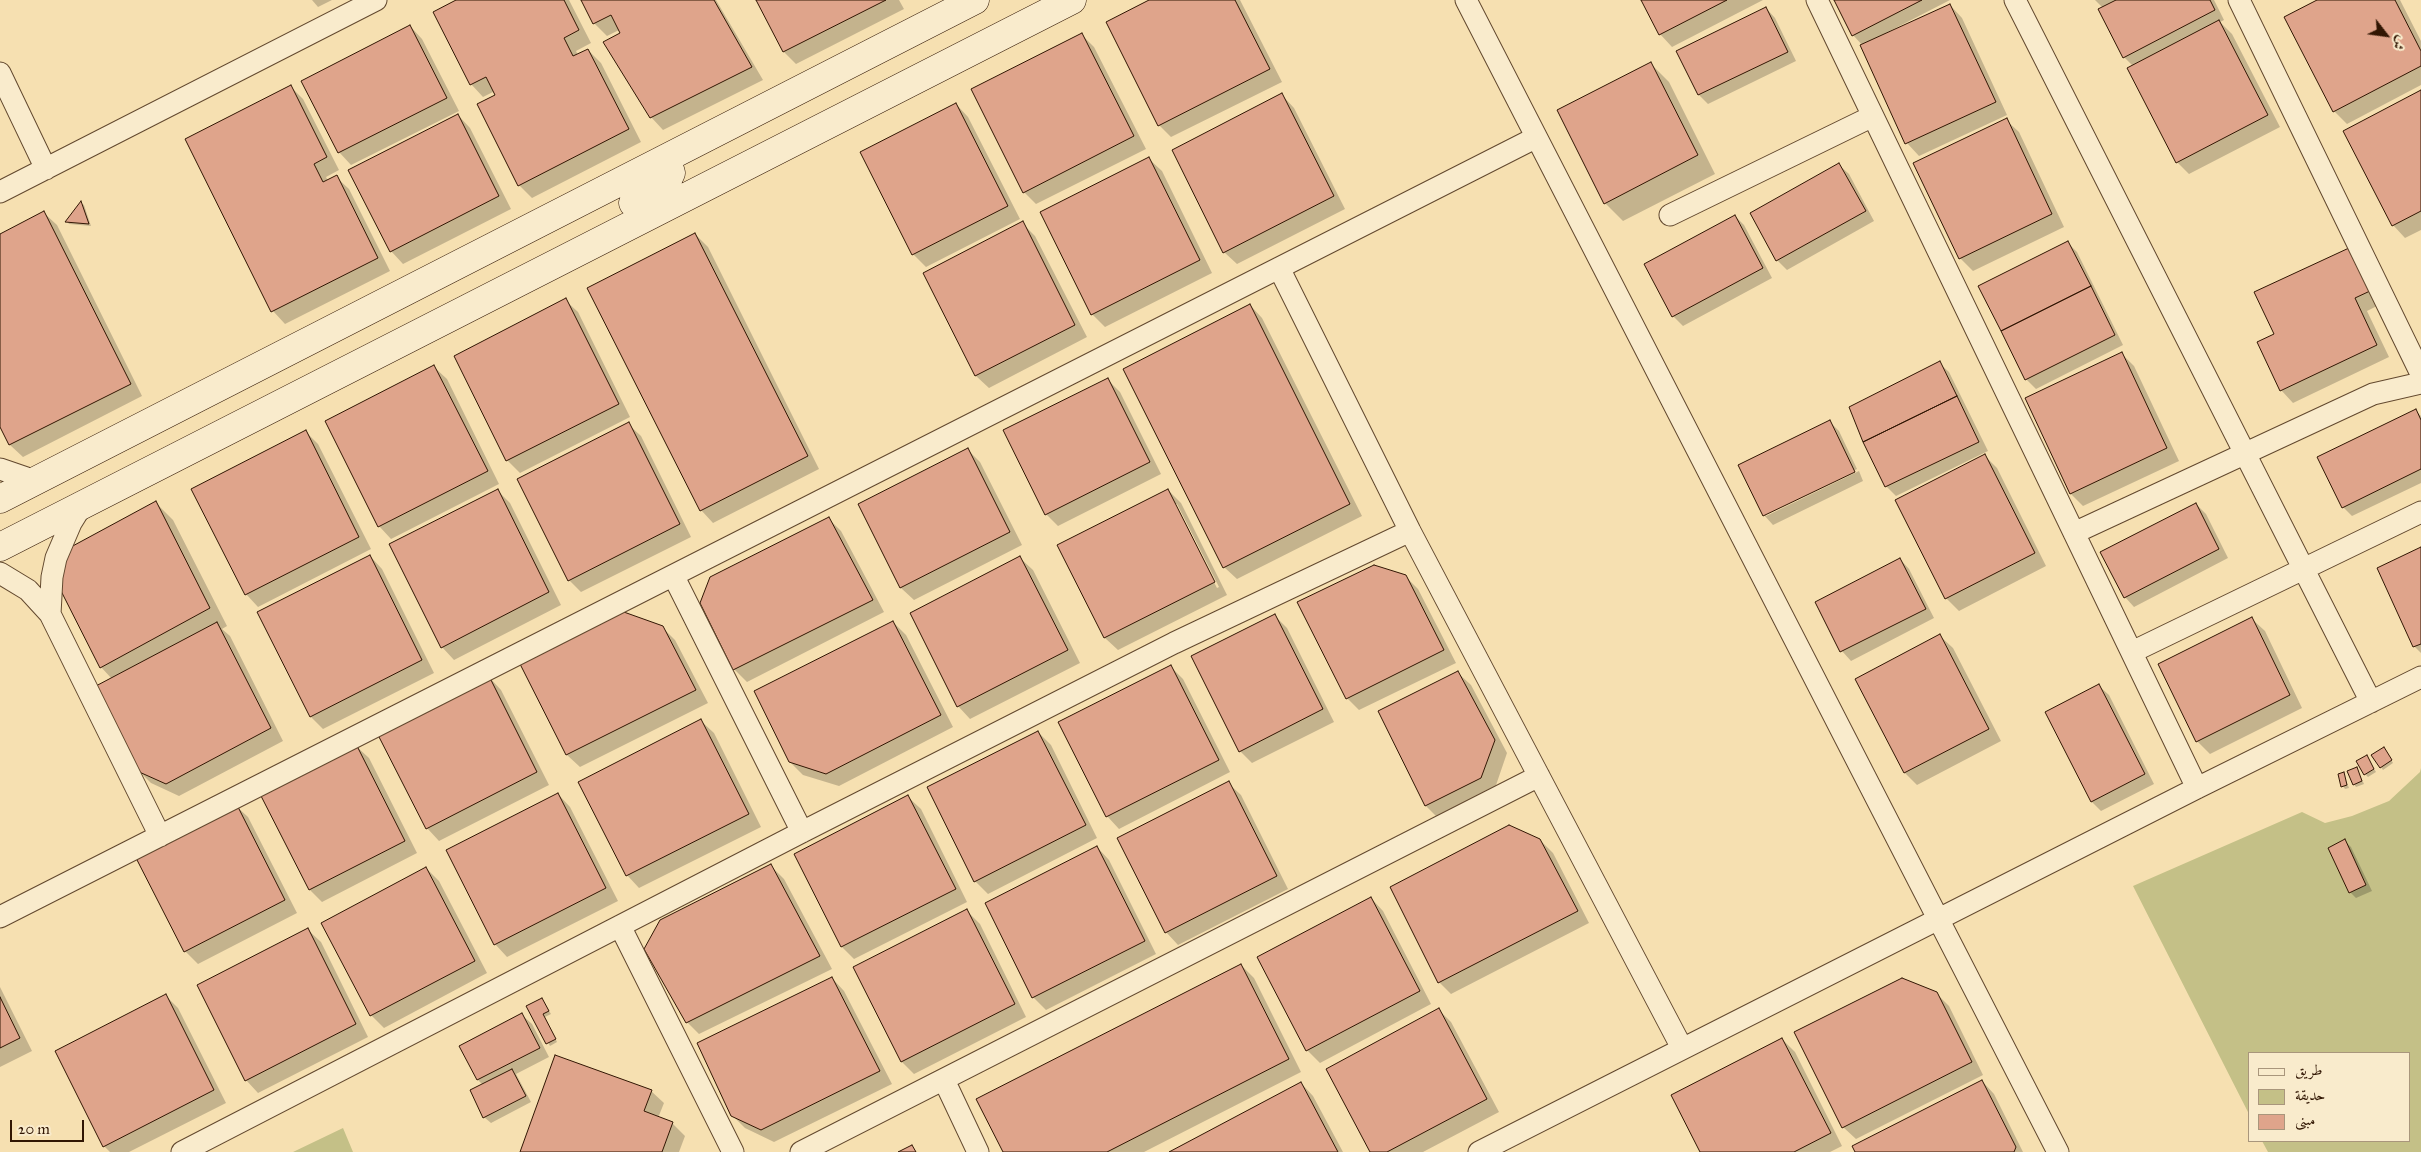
<!DOCTYPE html>
<html>
<head>
<meta charset="utf-8">
<style>
  body { margin:0 }
  #map { position:relative; width:2421px; height:1152px; overflow:hidden; background:#f6e0b1; font-family:"IM FELL Great Primer",Amiri,serif }
  canvas { display:block }
  .legend { position:absolute; left:2248px; top:1052px; width:162px; height:90px; box-sizing:border-box; background:#f9ebcc; border:1px solid #a9967c; margin:0; padding:6px 9px; list-style:none; font-size:15px; color:#311603 }
  .legend li { display:flex; align-items:center; gap:10px; height:25px }
  .legend b { width:25px; border:1px solid #a9967c }
  .north { position:absolute; left:2361px; top:10px; width:50px; height:50px; -webkit-text-stroke:4px #f9ebcc; paint-order:stroke; rotate:120deg; font-size:14px; font-weight:700; line-height:20px; text-align:center; color:#311603 }
  .north::after { content:''; display:block; margin:auto; width:18px; height:22px; background:#311603; clip-path:polygon(50% 0,100% 100%,50% 72%,0 100%) }
  .scale { position:absolute; left:10px; top:1120px; width:74px; height:22px; box-sizing:border-box; border:2px solid #311603; border-top:0; padding-left:6px; font-size:15px; line-height:18px; white-space:nowrap; color:#311603; -webkit-text-stroke:4px #f9ebcc; paint-order:stroke }
</style>
</head>
<body>
<div id="map">
<canvas width="2421" height="1152"></canvas>
<ul class="legend">
<li><b style="height:6px;background:#f9ebcc"></b>طريق</li>
<li><b style="height:14px;background:#c4c087"></b>حديقة</li>
<li><b style="height:14px;background:#dfa48b"></b>مبنى</li>
</ul>
<div class="north">ش</div>
<div class="scale">20 m</div>
</div>
<script>
const ctx = document.querySelector('canvas').getContext('2d');
ctx.lineJoin = 'round';
function fill(path, color) {
  ctx.fillStyle = color;
  ctx.fill(path, 'evenodd');
}
function shape(rows) {
  const path = new Path2D();
  for (const r of rows) {
    path.moveTo(r[0], r[1]);
    for (let i = 2; i < r.length; i += 2) path.lineTo(r[i], r[i + 1]);
  }
  return path;
}
function stroke(path, color, width, dash) {
  ctx.strokeStyle = color;
  ctx.lineWidth = width;
  ctx.lineCap = dash ? 'butt' : 'round';
  ctx.setLineDash(dash || []);
  ctx.stroke(path);
}
fill(shape([
  [2421,768,2421,1152,2268,1152,2262,1141,2410,1141,2410,1053,2250,1053,2250,1116,2133,886,2302,812,2325,823,2352,816,2389,801,2420,772],
  [343,1128,353,1152,293,1152]
]), '#c4c087');
fill(shape([
  [312,0,332,0,318,7],
  [458,0,569,0,591,43,576,51,578,55,588,50,601,63,641,142,532,198,519,185,495,91,483,97,471,84],
  [583,0,716,0,763,80,663,130,651,117,619,30,607,36,594,23],
  [758,0,899,0,904,9,796,64,784,52],
  [1152,0,1240,0,1282,82,1171,137,1159,125],
  [1642,0,1763,0,1672,47,1660,34],
  [1835,0,1950,0,1886,33,1887,35,1950,5,1962,18,2007,115,1919,156,1907,143,1863,46,1853,35],
  [2095,0,2214,0,2224,20,2220,22,2232,34,2280,127,2189,174,2177,162,2133,66,2124,57,2100,10,2103,8],
  [2319,0,2400,0,2421,41,2421,85,2347,124,2334,111],
  [1766,8,1775,18,1796,61,1708,104,1699,95,1678,51],
  [410,26,422,39,459,111,351,165,339,152],
  [1081,34,1094,47,1146,149,1036,204,1024,192],
  [1651,64,1669,82,1715,174,1623,221,1605,203],
  [291,87,303,99,339,170,326,177,328,181,336,177,349,189,390,271,285,324,273,311,187,140],
  [2421,92,2421,230,2405,238,2393,225],
  [1282,95,1294,108,1345,209,1237,264,1224,252],
  [956,104,968,117,1020,219,926,267,913,254],
  [458,115,470,128,511,209,403,264,391,251],
  [2006,120,2019,132,2064,227,1973,271,1960,258],
  [1149,159,1162,171,1212,273,1105,327,1092,314,1042,213],
  [1839,165,1849,174,1874,221,1787,270,1777,260,1751,214],
  [81,203,84,205,91,226,69,224,67,221],
  [44,213,57,225,142,396,23,457,10,445,0,424,0,235],
  [1735,216,1744,225,1772,278,1683,326,1673,316,1645,264],
  [1022,223,1035,236,1087,337,989,388,976,376,924,274],
  [695,234,708,247,819,469,713,523,701,510],
  [2067,242,2077,252,2123,345,2036,389,2026,379,1980,286],
  [2349,249,2381,304,2367,311,2389,357,2293,403,2281,390,2275,335],
  [565,300,578,312,630,417,520,473,507,460],
  [1250,305,1262,318,1362,516,1237,579,1224,567],
  [2122,354,2134,366,2179,461,2083,506,2071,494],
  [1939,363,1949,372,1988,451,1896,496,1886,486,1850,408],
  [434,367,447,379,499,484,391,539,379,526],
  [1107,379,1120,392,1161,474,1058,526,1046,514],
  [2416,411,2421,416,2421,483,2352,516,2343,507],
  [1830,422,1839,431,1857,469,1766,513,1766,516,1859,471,1863,481,1773,525,1764,515],
  [628,424,641,436,691,537,581,592,569,580],
  [306,432,318,444,371,549,258,607,246,594],
  [968,450,980,462,1022,545,914,600,901,588,860,505],
  [1985,456,1997,468,2046,566,1959,611,1946,598],
  [497,490,510,503,561,605,454,660,442,647],
  [1168,490,1181,503,1227,595,1118,650,1105,638,1059,546],
  [1174,504,1177,504,1219,587,1217,588],
  [155,502,173,520,227,626,222,629,230,636,283,741,179,796,151,783,138,770,112,679,101,667],
  [2196,504,2206,514,2228,558,2134,607,2125,597],
  [828,518,841,531,884,612,747,682,734,669],
  [2421,549,2421,653,2414,646],
  [370,556,382,569,434,673,323,729,311,717],
  [1020,558,1033,570,1080,663,970,719,958,706],
  [1900,559,1909,569,1934,618,1851,661,1842,651,1817,602],
  [1405,576,1418,589,1456,663,1359,710,1347,698],
  [1274,615,1287,628,1334,722,1252,763,1240,751],
  [2252,619,2265,631,2302,708,2210,754,2197,741],
  [893,622,906,635,953,727,839,786,803,775,790,762],
  [662,627,675,640,708,703,580,767,567,755,521,662],
  [1940,636,1953,648,2001,741,1917,785,1905,773,1857,680],
  [1171,667,1183,679,1230,772,1119,829,1107,816],
  [1458,673,1471,685,1507,753,1494,791,1438,818,1426,806],
  [489,677,501,690,549,785,439,841,427,828],
  [2099,686,2109,695,2154,784,2101,811,2092,802,2047,712],
  [701,721,714,733,761,827,639,888,627,875],
  [1038,732,1051,745,1097,838,988,894,975,881],
  [356,746,369,758,417,853,322,902,310,890,261,795],
  [2386,751,2393,763,2383,770,2381,767],
  [2369,760,2376,772,2368,777,2365,774],
  [2357,769,2364,784,2356,787,2354,784],
  [2343,773,2349,788,2345,789,2343,786],
  [1228,783,1241,795,1288,889,1178,945,1166,932],
  [558,794,570,807,618,901,507,957,495,944],
  [908,797,921,809,967,902,854,959,842,947,795,854],
  [235,805,248,817,297,913,198,964,185,951],
  [1540,840,1553,853,1589,923,1451,994,1439,982],
  [2345,841,2351,847,2372,891,2356,898,2350,892],
  [1097,847,1109,860,1156,954,1046,1010,1033,997,986,903],
  [771,866,784,879,832,969,699,1034,687,1022],
  [426,868,439,881,487,973,384,1028,371,1015],
  [1371,898,1383,911,1431,1004,1320,1063,1307,1050],
  [967,911,980,924,1026,1017,914,1074,902,1062],
  [308,930,321,942,368,1037,258,1093,246,1080],
  [1241,965,1254,978,1301,1072,1144,1152,1004,1152],
  [832,978,844,991,892,1084,774,1142,745,1128,732,1115],
  [0,987,32,1051,0,1067],
  [1936,993,1949,1006,1983,1075,1856,1139,1843,1127],
  [166,996,178,1008,226,1103,129,1152,110,1152,104,1146],
  [542,999,551,1014,545,1017,557,1042,550,1046,528,1006],
  [1439,1010,1451,1022,1499,1112,1423,1152,1371,1152],
  [522,1015,532,1024,549,1057,516,1074,531,1102,491,1123,484,1117,483,1085,478,1080,461,1047],
  [1782,1039,1795,1052,1842,1146,1830,1152,1701,1152],
  [1982,1081,1994,1094,2023,1152,1856,1152],
  [1301,1083,1313,1096,1343,1152,1172,1152],
  [651,1091,664,1103,658,1118,672,1123,685,1136,679,1152,522,1152]
]), '#0003');
const building = shape([
  [456,0,564,0,579,30,564,38,573,56,588,49,629,129,518,186,477,104,495,95,486,77,470,85,433,12,456,0],
  [581,0,714,0,752,67,650,118,603,42,620,33,611,15,593,24,581,0],
  [756,0,886,0,783,52,756,0],
  [1149,0,1235,0,1270,69,1158,126,1106,22,1149,0],
  [1641,0,1727,0,1659,35,1641,0],
  [1834,0,1922,0,1852,36,1834,0],
  [2116,0,2210,0,2215,10,2123,58,2098,9,2116,0],
  [2317,0,2395,0,2421,51,2421,66,2333,112,2284,17,2317,0],
  [1950,4,1996,102,1905,144,1860,45,1950,4],
  [1766,7,1788,52,1698,95,1676,51,1766,7],
  [2219,20,2268,115,2176,163,2127,68,2219,20],
  [410,25,447,98,338,153,301,81,410,25],
  [1082,33,1134,136,1023,193,971,89,1082,33],
  [1651,62,1698,155,1604,204,1557,110,1651,62],
  [291,85,327,157,314,164,323,182,337,175,378,258,271,312,185,139,291,85],
  [2421,90,2421,211,2392,226,2343,131,2421,90],
  [1282,93,1334,196,1223,253,1172,150,1282,93],
  [956,103,1008,206,912,255,860,152,956,103],
  [458,114,499,196,390,252,348,170,458,114],
  [2007,118,2052,214,1959,259,1913,163,2007,118],
  [1149,157,1200,260,1091,315,1040,212,1149,157],
  [1839,163,1866,211,1776,261,1750,213,1839,163],
  [81,201,89,224,65,222,81,201],
  [44,211,131,384,9,445,0,427,0,234,44,211],
  [1735,215,1763,268,1672,317,1644,264,1735,215],
  [1023,221,1075,325,975,376,923,273,1023,221],
  [695,233,808,456,700,511,587,288,695,233],
  [2068,241,2091,286,2001,331,1978,286,2068,241],
  [2349,248,2370,291,2355,298,2377,345,2280,391,2257,342,2274,334,2254,292,2349,248],
  [2091,286,2115,335,2025,380,2001,331,2091,286],
  [566,298,619,404,506,461,454,356,566,298],
  [1250,304,1350,504,1223,568,1123,369,1250,304],
  [2122,352,2167,448,2070,494,2025,398,2122,352],
  [1940,361,1957,396,1863,442,1849,407,1940,361],
  [434,365,488,471,378,527,325,421,434,365],
  [1108,378,1150,462,1045,515,1003,430,1108,378],
  [1957,396,1979,442,1885,487,1863,442,1957,396],
  [2416,409,2421,420,2421,469,2342,508,2317,457,2416,409],
  [1830,420,1855,472,1763,516,1738,465,1830,420],
  [629,422,680,524,568,581,517,479,629,422],
  [306,430,359,537,245,595,191,489,306,430],
  [968,448,1010,532,900,588,858,504,968,448],
  [1985,454,2035,553,1945,599,1895,500,1985,454],
  [498,489,549,592,441,648,389,544,498,489],
  [1168,489,1215,582,1104,638,1057,545,1168,489],
  [156,501,210,608,100,668,58,585,69,548,156,501],
  [2196,503,2219,549,2124,598,2100,552,2196,503],
  [829,517,873,600,733,670,700,603,710,577,829,517],
  [2421,547,2421,644,2413,647,2377,568,2421,547],
  [370,555,422,660,310,717,257,612,370,555],
  [1020,556,1068,650,957,707,910,613,1020,556],
  [1900,558,1926,609,1840,652,1815,602,1900,558],
  [1374,565,1406,575,1444,650,1346,699,1297,602,1374,565],
  [621,611,663,626,696,690,566,755,519,662,621,611],
  [1275,614,1323,709,1239,752,1191,656,1275,614],
  [2252,617,2290,695,2196,742,2158,664,2252,617],
  [893,621,941,715,826,774,789,762,754,691,893,621],
  [217,622,271,728,166,784,137,771,94,687,217,622],
  [1940,634,1989,729,1904,773,1855,679,1940,634],
  [1171,665,1219,760,1106,817,1058,722,1171,665],
  [1458,671,1495,740,1481,778,1425,806,1378,711,1458,671],
  [489,676,537,772,426,829,377,733,489,676],
  [2099,684,2145,774,2091,802,2045,712,2099,684],
  [701,719,749,814,626,876,578,782,701,719],
  [1038,731,1086,825,974,882,927,787,1038,731],
  [356,744,405,841,309,890,260,794,356,744],
  [2384,747,2392,760,2380,768,2371,755,2384,747],
  [2367,755,2374,769,2364,775,2356,761,2367,755],
  [2357,767,2362,781,2353,785,2347,771,2357,767],
  [2344,772,2347,785,2341,787,2338,774,2344,772],
  [1229,781,1277,876,1165,933,1117,838,1229,781],
  [558,793,606,888,494,945,446,850,558,793],
  [908,795,956,889,841,947,794,854,908,795],
  [236,803,285,900,184,952,135,856,236,803],
  [1509,825,1540,839,1578,911,1438,983,1390,887,1509,825],
  [2345,839,2366,885,2349,893,2328,848,2345,839],
  [1097,846,1145,941,1032,998,985,903,1097,846],
  [771,864,820,956,686,1023,644,949,660,920,771,864],
  [426,867,475,961,370,1016,321,923,426,867],
  [1371,897,1420,991,1306,1051,1257,957,1371,897],
  [967,909,1015,1004,901,1062,853,967,967,909],
  [308,928,356,1024,245,1081,197,985,308,928],
  [1241,964,1289,1059,1107,1152,1003,1152,976,1099,1241,964],
  [832,977,880,1071,761,1130,731,1116,697,1043,832,977],
  [1902,978,1937,992,1972,1062,1842,1128,1794,1032,1902,978],
  [166,994,214,1090,103,1147,55,1051,166,994],
  [0,997,20,1038,0,1048,0,997],
  [542,998,549,1011,543,1014,556,1039,546,1044,526,1006,542,998],
  [1439,1008,1487,1099,1387,1152,1370,1152,1326,1069,1439,1008],
  [522,1013,540,1048,477,1080,459,1046,522,1013],
  [1782,1038,1831,1133,1794,1152,1700,1152,1671,1095,1782,1038],
  [555,1055,652,1090,644,1111,673,1122,662,1152,520,1152,555,1055],
  [512,1069,526,1096,483,1118,470,1090,512,1069],
  [1982,1080,2016,1147,2014,1152,1855,1152,1852,1146,1982,1080],
  [1301,1082,1338,1152,1169,1152,1301,1082],
  [912,1145,916,1152,898,1152,912,1145]
]);
fill(building, '#dfa48b');
stroke(building, '#311603', 1);
const street = shape([
  [1466,0,2058,1152],
  [1817,0,2197,788],
  [2015,0,2371,702],
  [2239,0,2421,374],
  [0,73,46,169],
  [0,192,376,0],
  [1670,215,1873,116],
  [1279,268,1410,531,1682,1048],
  [0,469,35,481],
  [2074,533,2373,394,2421,383],
  [0,573,28,590,50,614,160,836],
  [674,577,802,832],
  [50,614,52,577,56,558,71,523,81,507],
  [2132,652,2421,512],
  [0,917,1535,138],
  [620,926,733,1152],
  [944,1080,978,1152],
  [182,1152,802,832,1174,643,1410,531],
  [801,1152,1539,776],
  [1479,1152,2197,788,2421,677]
]);
const secondary = shape([
  [633,203,665,186,671,173,667,159],
  [0,499,975,0],
  [0,547,1072,0]
]);
stroke(street, '#62482e', 23);
stroke(secondary, '#311603', 29);
stroke(street, '#f9ebcc', 21);
stroke(secondary, '#f9ebcc', 28);
</script>
</body>
</html>
